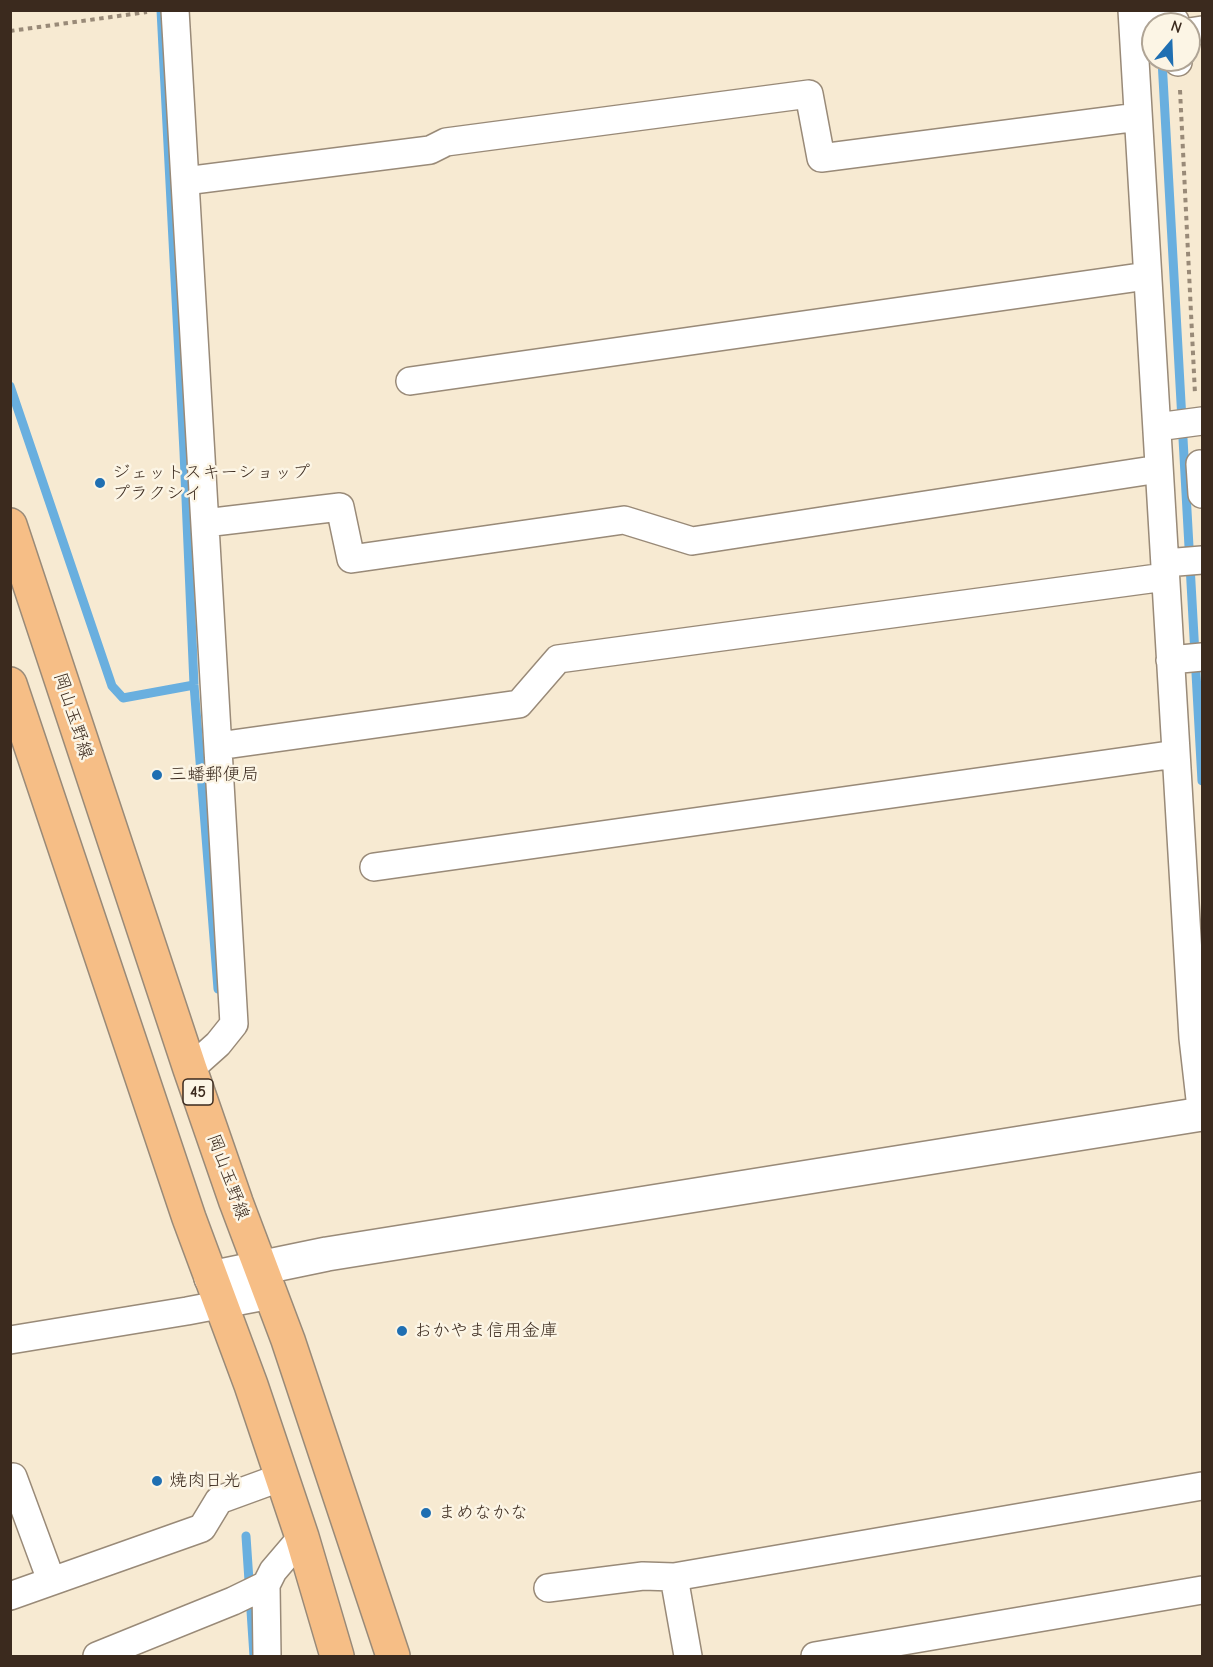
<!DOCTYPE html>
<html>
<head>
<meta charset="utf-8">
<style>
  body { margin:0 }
  #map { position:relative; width:1213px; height:1667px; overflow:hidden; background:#f7ead2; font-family:"Comic Neue",sans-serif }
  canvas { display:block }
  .frame { position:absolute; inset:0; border:12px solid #3b2a1e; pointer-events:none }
  .north { position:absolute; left:1141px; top:12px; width:60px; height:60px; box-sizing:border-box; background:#fcf5e5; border:2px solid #afa495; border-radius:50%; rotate:19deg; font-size:16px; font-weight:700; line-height:24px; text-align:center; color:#3b2a1e }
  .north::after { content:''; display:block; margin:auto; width:21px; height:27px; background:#1f6fb2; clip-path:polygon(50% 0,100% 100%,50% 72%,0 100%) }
</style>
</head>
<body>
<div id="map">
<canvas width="1213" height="1667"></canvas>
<div class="frame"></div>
<div class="north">N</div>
</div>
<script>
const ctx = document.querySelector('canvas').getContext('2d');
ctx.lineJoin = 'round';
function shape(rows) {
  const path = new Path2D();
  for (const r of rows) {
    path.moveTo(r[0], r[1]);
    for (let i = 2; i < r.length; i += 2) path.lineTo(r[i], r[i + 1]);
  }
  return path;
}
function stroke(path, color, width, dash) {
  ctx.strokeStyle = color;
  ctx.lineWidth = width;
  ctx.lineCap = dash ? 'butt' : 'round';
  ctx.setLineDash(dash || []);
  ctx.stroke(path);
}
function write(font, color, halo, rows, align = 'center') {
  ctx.font = font + ' "Comic Neue","Klee One",sans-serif';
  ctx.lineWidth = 5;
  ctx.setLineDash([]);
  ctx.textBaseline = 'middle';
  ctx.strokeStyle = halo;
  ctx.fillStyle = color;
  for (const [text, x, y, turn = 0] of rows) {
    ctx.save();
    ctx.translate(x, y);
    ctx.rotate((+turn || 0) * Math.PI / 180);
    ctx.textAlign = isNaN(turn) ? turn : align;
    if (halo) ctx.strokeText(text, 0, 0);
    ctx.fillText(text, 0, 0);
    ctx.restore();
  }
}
stroke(shape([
  [161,10,184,452,194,685,218,989],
  [1162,60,1202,781],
  [10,386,112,686,123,698,194,685],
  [246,1536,254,1656]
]), '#69afdf', 9);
const minor = shape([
  [175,10,234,1024,218,1044,190,1069],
  [1132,10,1193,1038,1202,1117],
  [1133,26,1175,21],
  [1189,32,1202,30],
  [1178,60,1178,62],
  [185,181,430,150,446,142,809,94,821,158,1138,117],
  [410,381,1147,276],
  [1157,427,1202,421],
  [1200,464,1202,494],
  [205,523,340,507,351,559,624,520,692,541,1159,469],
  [1165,563,1202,560],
  [1170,660,1202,657],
  [218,746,519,704,558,659,1165,577],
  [374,867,1176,754],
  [10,1340,187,1311,271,1295],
  [10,1478,13,1477,51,1580],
  [548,1588,643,1576,674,1577],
  [10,1596,202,1528,219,1500,282,1477],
  [97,1656,233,1601,266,1585],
  [267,1656,266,1585,273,1571,302,1537],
  [688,1656,674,1577,1202,1486],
  [815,1656,1202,1590]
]);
const tertiary = shape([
  [211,1278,327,1254,1202,1114]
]);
const primary = shape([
  [10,525,190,1069,236,1202,288,1340,393,1656],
  [10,684,189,1218,251,1385,302,1537,337,1656]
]);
stroke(minor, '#998a78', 30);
stroke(tertiary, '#998a78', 36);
stroke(primary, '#998a78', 36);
stroke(shape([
  [10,31,147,12],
  [1180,90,1195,394]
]), '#998a78', 4, [4.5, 4.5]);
stroke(minor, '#fff', 27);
stroke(tertiary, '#fff', 33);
stroke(primary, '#f6be86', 33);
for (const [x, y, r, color] of [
  [100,483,6,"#1f6fb2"],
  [157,775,6,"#1f6fb2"],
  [402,1331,6,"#1f6fb2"],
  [157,1481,6,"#1f6fb2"],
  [426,1513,6,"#1f6fb2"]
]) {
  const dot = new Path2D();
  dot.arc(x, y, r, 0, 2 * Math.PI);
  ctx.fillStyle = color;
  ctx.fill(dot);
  stroke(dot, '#fcf5e5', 2);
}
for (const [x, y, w] of [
  [198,1092,30]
]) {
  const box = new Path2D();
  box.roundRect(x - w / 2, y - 13, w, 26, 4.5);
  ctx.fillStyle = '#fcf5e5';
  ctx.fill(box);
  stroke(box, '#3b2a1e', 1.5);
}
write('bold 16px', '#3b2a1e', null, [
  ["45",198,1092]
]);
write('18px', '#3b2a1e', '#fcf5e5', [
  ["ジェットスキーショップ",112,473],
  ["プラクシイ",112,494],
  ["三蟠郵便局",169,775],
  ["おかやま信用金庫",414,1331],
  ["焼肉日光",169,1481],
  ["まめなかな",438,1513]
], 'left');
write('18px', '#3b2a1e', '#fcf5e5', [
  ["岡山玉野線",73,716,72],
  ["岡山玉野線",228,1177,70]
]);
</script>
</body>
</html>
